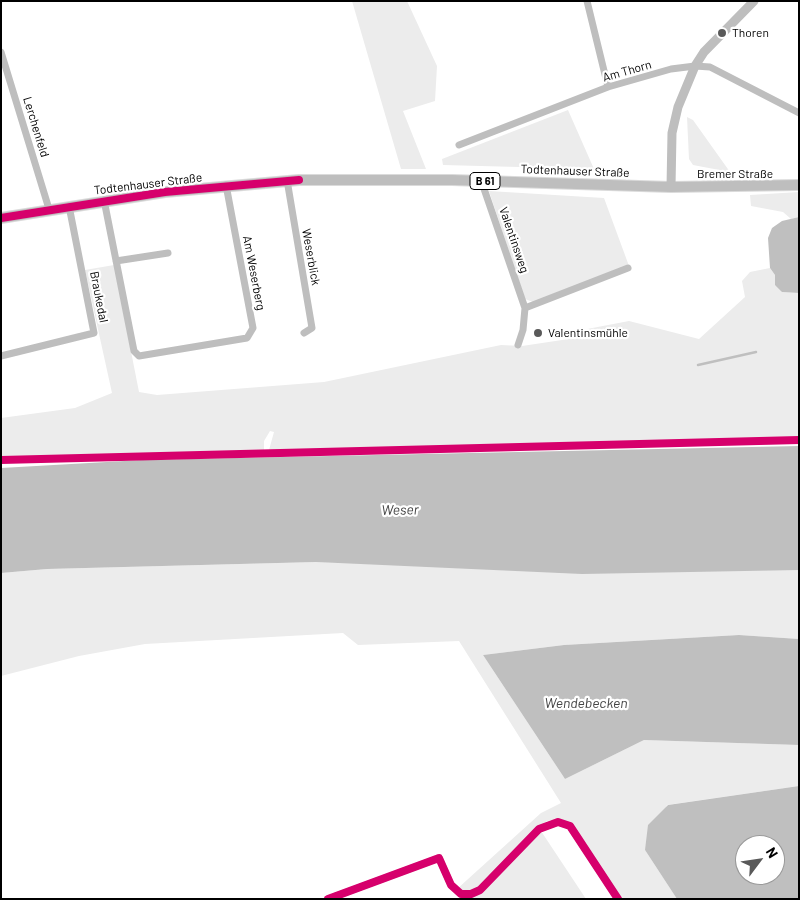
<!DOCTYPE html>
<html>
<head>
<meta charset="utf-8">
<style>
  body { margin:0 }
  #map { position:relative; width:800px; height:900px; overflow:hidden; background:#fff; font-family:Barlow,sans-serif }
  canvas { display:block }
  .frame { position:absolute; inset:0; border:2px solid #000; pointer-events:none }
  .north { position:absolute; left:735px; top:835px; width:50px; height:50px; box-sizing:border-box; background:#fff; border:1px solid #999; border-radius:50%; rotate:59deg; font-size:14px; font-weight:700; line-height:20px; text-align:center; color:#000 }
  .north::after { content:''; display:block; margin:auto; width:18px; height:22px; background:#595959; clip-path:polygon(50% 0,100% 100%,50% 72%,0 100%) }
</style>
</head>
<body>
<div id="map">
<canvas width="800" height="900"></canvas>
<div class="frame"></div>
<div class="north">N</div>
</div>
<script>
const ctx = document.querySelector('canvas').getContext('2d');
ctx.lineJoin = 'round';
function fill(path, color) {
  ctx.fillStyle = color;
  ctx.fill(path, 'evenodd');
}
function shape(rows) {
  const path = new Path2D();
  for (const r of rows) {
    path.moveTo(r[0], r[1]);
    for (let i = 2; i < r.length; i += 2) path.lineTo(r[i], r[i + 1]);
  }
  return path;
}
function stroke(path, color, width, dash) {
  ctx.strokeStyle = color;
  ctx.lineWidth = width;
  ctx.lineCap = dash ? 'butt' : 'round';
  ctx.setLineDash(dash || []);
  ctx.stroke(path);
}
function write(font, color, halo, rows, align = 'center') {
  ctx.font = font + ' Barlow,sans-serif';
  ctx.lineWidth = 4.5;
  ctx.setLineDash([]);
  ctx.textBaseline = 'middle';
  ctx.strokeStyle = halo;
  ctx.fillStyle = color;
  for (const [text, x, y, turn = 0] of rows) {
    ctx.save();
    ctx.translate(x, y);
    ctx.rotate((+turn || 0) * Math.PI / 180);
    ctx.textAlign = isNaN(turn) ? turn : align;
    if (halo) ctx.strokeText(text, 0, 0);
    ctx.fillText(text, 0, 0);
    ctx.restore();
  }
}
fill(shape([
  [352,1,407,1,437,66,435,101,403,111,426,169,401,169],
  [568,110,594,169,443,165,442,159],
  [687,117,693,120,730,172,693,165,689,159],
  [489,191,604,198,629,266,533,302,525,299],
  [799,192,799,217,791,219,783,212,751,206,750,195],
  [114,265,139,392,157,395,324,382,501,345,522,346,582,337,582,330,629,321,699,339,745,297,742,281,750,272,770,268,775,275,782,292,799,293,799,444,269,450,274,432,270,431,264,441,264,450,1,458,1,418,75,408,112,393,85,270],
  [316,562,799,570,799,639,739,635,564,645,483,655,565,779,644,740,799,745,799,786,667,805,645,850,677,899,622,899,572,823,557,819,547,821,538,827,479,888,470,892,462,892,457,889,541,813,561,803,459,641,358,645,343,633,145,644,79,656,1,676,1,573,47,569],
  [541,831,586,899,463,899,461,896,471,896]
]), '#ececec');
fill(shape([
  [799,217,799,293,782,292,775,285,775,275,770,268,768,238,772,228,782,221],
  [799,446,799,570,582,574,316,562,47,569,1,573,1,468,142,460],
  [739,635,799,639,799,745,644,740,565,779,483,655,564,645],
  [799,786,799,899,677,899,645,850,648,825,668,805],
  [745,845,775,845,775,875,745,875]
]), '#bfbfbf');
stroke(shape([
  [698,365,756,352]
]), '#bfbfbf', 2.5);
const primary = shape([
  [1,218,165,192,299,180,452,180,671,187,799,185]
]);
stroke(primary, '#dbdbdb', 12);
stroke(shape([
  [587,1,608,87],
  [1,52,49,209],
  [459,145,608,87,671,69,695,66,710,67,799,113],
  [287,180,312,328,304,333],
  [481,180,525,308,523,330,518,345],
  [104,200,134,351,139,356,247,338,253,328,226,185],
  [116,261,168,253],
  [525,308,628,268],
  [1,356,94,333,69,206],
  [328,899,439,858,451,885,461,894,471,894,480,890,539,829,558,822,570,826,618,899]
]), '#bebebe', 7);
stroke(shape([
  [671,187,672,133,678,107,695,66,704,52,754,1]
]), '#bebebe', 9);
stroke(primary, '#bebebe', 10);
stroke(shape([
  [1,218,165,192,299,180],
  [1,460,799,440],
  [328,899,439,858,451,885,461,894,471,894,480,890,539,829,558,822,570,826,618,899]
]), '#d6006c', 8);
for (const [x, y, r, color] of [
  [722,33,5,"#595959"],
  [538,333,5,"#595959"]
]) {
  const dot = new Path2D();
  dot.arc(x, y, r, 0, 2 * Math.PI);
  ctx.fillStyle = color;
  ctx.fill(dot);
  stroke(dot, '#fff', 2);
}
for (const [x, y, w] of [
  [485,181,30]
]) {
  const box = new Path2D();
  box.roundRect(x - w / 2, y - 8.5, w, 17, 4);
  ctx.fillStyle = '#fff';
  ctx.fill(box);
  stroke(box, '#000', 1);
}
write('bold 11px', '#000', null, [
  ["B 61",485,181]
]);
write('12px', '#000', '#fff', [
  ["Thoren",732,33],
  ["Valentinsmühle",548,333]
], 'left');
write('12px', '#000', '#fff', [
  ["Am Thorn",627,71,-16],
  ["Lerchenfeld",36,127,73],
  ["Todtenhauser Straße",575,171,2],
  ["Bremer Straße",735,174],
  ["Todtenhauser Straße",148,184,-7],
  ["Valentinsweg",514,240,71],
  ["Weserblick",311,257,80],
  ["Am Weserberg",254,273,79],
  ["Braukedal",99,297,79]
]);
write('italic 14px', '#444', '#fff', [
  ["Weser",400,510,-1],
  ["Wendebecken",586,703]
]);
</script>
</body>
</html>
